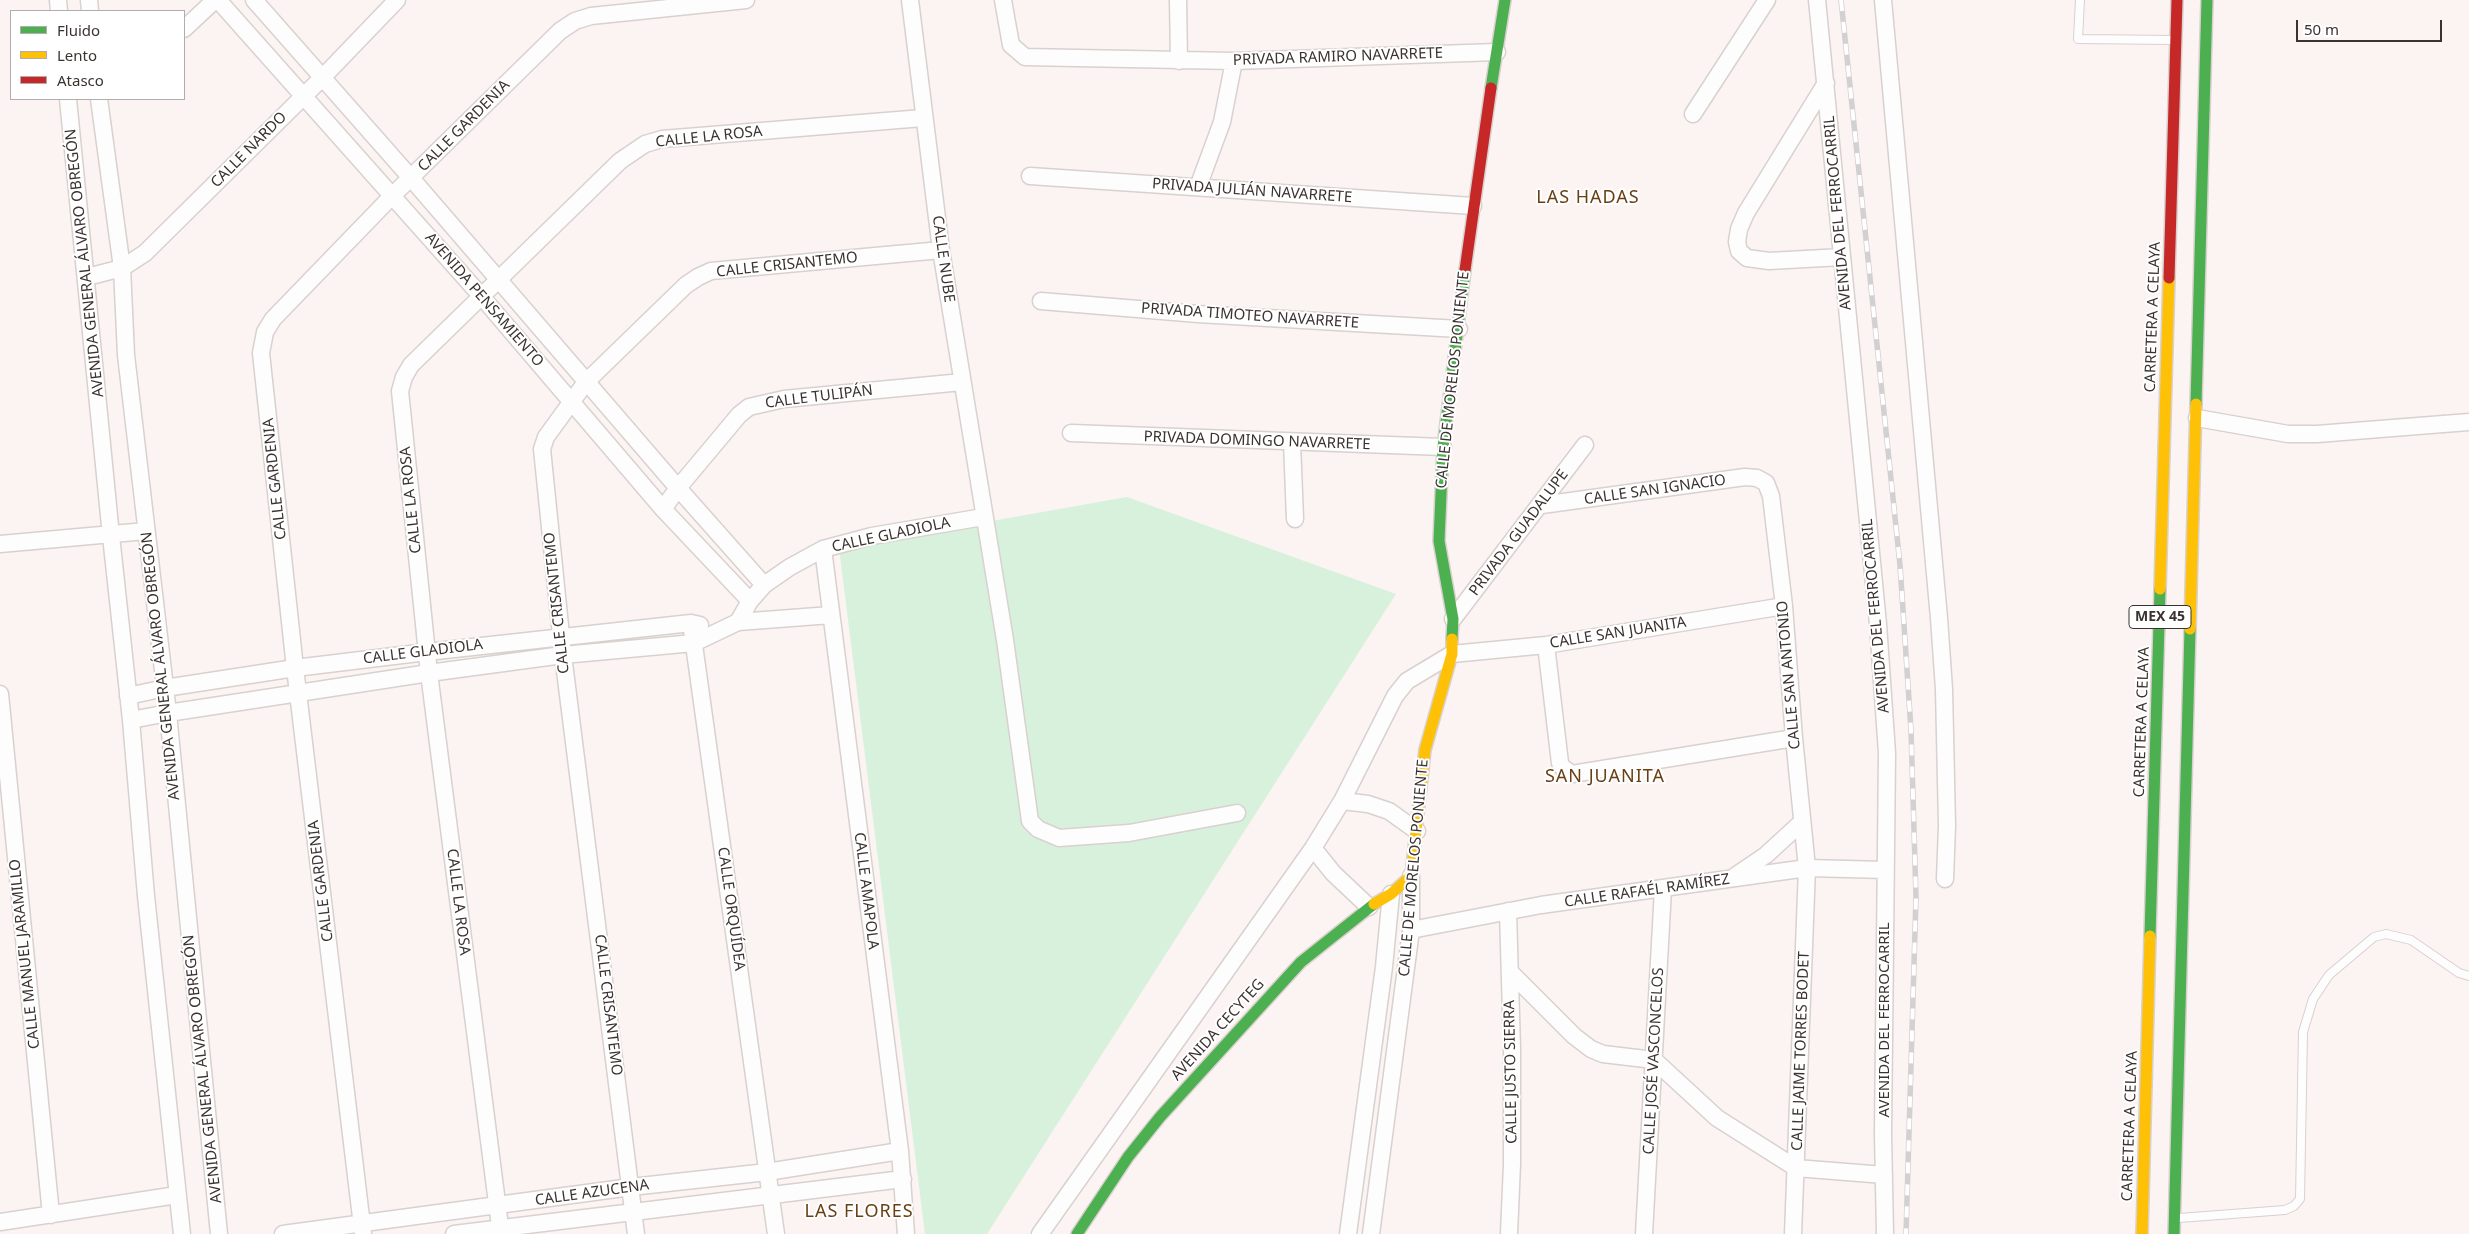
<!DOCTYPE html>
<html>
<head>
<meta charset="utf-8">
<style>
  body { margin:0 }
  #map { position:relative; width:2469px; height:1234px; overflow:hidden; background:#fbf4f2; font-family:"Noto Sans",sans-serif }
  canvas { display:block }
  .legend { position:absolute; left:10px; top:10px; width:175px; height:90px; box-sizing:border-box; background:#fff; border:1px solid #b1adac; margin:0; padding:6px 9px; list-style:none; font-size:15px; color:#3b3330 }
  .legend li { display:flex; align-items:center; gap:10px; height:25px }
  .legend b { width:25px; border:1px solid #b1adac }
  .scale { position:absolute; left:2296px; top:20px; width:146px; height:22px; box-sizing:border-box; border:2px solid #3b3330; border-top:0; padding-left:6px; font-size:15px; line-height:18px; white-space:nowrap; color:#3b3330; -webkit-text-stroke:4px #fff; paint-order:stroke }
</style>
</head>
<body>
<div id="map">
<canvas width="2469" height="1234"></canvas>
<ul class="legend">
<li><b style="height:6px;background:#4caf50"></b>Fluido</li>
<li><b style="height:6px;background:#ffc107"></b>Lento</li>
<li><b style="height:6px;background:#c62828"></b>Atasco</li>
</ul>
<div class="scale">50 m</div>
</div>
<script>
const ctx = document.querySelector('canvas').getContext('2d');
ctx.lineJoin = 'round';
function fill(path, color) {
  ctx.fillStyle = color;
  ctx.fill(path, 'evenodd');
}
function shape(rows) {
  const path = new Path2D();
  for (const r of rows) {
    path.moveTo(r[0], r[1]);
    for (let i = 2; i < r.length; i += 2) path.lineTo(r[i], r[i + 1]);
  }
  return path;
}
function stroke(path, color, width, dash) {
  ctx.strokeStyle = color;
  ctx.lineWidth = width;
  ctx.lineCap = dash ? 'butt' : 'round';
  ctx.setLineDash(dash || []);
  ctx.stroke(path);
}
function write(font, color, halo, rows, align = 'center') {
  ctx.font = font + ' "Noto Sans",sans-serif';
  ctx.lineWidth = 4;
  ctx.setLineDash([]);
  ctx.textBaseline = 'middle';
  ctx.strokeStyle = halo;
  ctx.fillStyle = color;
  for (const [text, x, y, turn = 0] of rows) {
    ctx.save();
    ctx.translate(x, y);
    ctx.rotate((+turn || 0) * Math.PI / 180);
    ctx.textAlign = isNaN(turn) ? turn : align;
    if (halo) ctx.strokeText(text, 0, 0);
    ctx.fillText(text, 0, 0);
    ctx.restore();
  }
}
fill(shape([
  [1127,497,1396,594,987,1234,925,1234,839,548]
]), '#d8f1dd');
const lane = shape([
  [2080,0,2078,39,2173,40],
  [2179,1218,2285,1210,2294,1206,2300,1199,2303,1032,2313,999,2329,975,2374,937,2386,934,2411,940,2459,973,2469,976]
]);
const street = shape([
  [58,0,59,11],
  [89,0,90,11],
  [218,0,482,297,663,509,750,601],
  [254,0,411,178,678,488,764,585],
  [910,0,941,250,1005,640,1030,821,1038,829,1059,838,1129,833,1237,813],
  [1003,0,1011,45,1025,57,1234,61,1497,52],
  [1178,0,1179,61],
  [1817,0,1878,624,1887,753,1883,1134,1885,1234],
  [1883,0,1939,618,1944,689,1947,826,1945,879],
  [184,29,215,0],
  [1826,83,1746,213,1739,229,1737,242,1739,251,1747,258,1769,261,1842,257],
  [68,99,111,536,131,720,146,896,182,1234],
  [99,99,122,268,126,355,168,713,219,1234],
  [1693,114,1767,0],
  [1030,176,1473,206],
  [1198,187,1222,122,1234,61],
  [87,277,122,268,145,253,322,78,397,0],
  [1041,301,1198,314,1459,329],
  [2197,418,2288,434,2317,434,2469,422],
  [1071,433,1443,447],
  [1292,442,1295,519],
  [1542,505,1745,477,1757,478,1766,483,1771,496,1784,606,1794,738,1807,868,1793,1234],
  [663,509,678,488,739,415,749,407,784,399,962,382],
  [0,544,146,531],
  [823,549,900,1151,906,1234],
  [1453,619,1585,445],
  [738,622,831,615],
  [691,623,776,1234],
  [1546,645,1560,763,1563,768,1572,774,1794,738],
  [0,694,51,1215],
  [128,696,165,688,295,668,427,652,691,623,700,625],
  [131,720,168,713,429,673,563,655,694,643,738,622,750,601,764,585,790,567,823,549,872,536,983,517],
  [1342,801,1368,804,1389,811,1417,831],
  [1313,848,1333,873,1369,907],
  [1735,876,1766,855,1802,822],
  [1508,911,1512,1049,1512,1164,1509,1234],
  [1411,930,1541,905,1807,868,1885,870],
  [1510,972,1574,1036,1591,1049,1603,1054,1654,1060,1717,1118,1796,1168,1884,1175],
  [0,1222,177,1195],
  [283,1234,631,1187,767,1172,900,1151],
  [363,1234,295,668,261,353,265,332,273,319,392,196,560,31,575,21,591,16,746,0],
  [454,1234,903,1179],
  [501,1234,429,673,400,391,404,377,411,365,620,161,645,144,662,139,923,118],
  [636,1234,563,655,542,449,546,437,586,382,686,285,698,277,711,271,941,250],
  [1040,1234,1313,848,1342,801,1395,696,1407,681,1452,654,1546,645,1784,606],
  [1348,1234,1384,967,1391,894],
  [1371,1234,1411,930,1411,876],
  [1644,1234,1663,889]
]);
const fast = shape([
  [1491,88,1505,0],
  [2196,404,2207,0],
  [1452,639,1453,619,1439,541,1443,447,1465,270],
  [2150,936,2160,589],
  [1077,1234,1128,1157,1160,1117,1301,962,1374,904],
  [2174,1234,2190,629]
]);
const slow = shape([
  [2160,589,2169,278],
  [2190,629,2196,404],
  [1374,904,1391,894,1411,876,1425,750,1452,654,1452,639],
  [2142,1234,2150,936]
]);
const jam = shape([
  [1465,270,1491,88],
  [2169,278,2177,0]
]);
stroke(lane, '#d8d1ce', 10);
stroke(street, '#d8d1ce', 19);
stroke(fast, '#d8d1ce', 14);
stroke(slow, '#d8d1ce', 14);
stroke(jam, '#d8d1ce', 14);
stroke(lane, '#fefdfd', 8);
stroke(street, '#fefdfd', 16);
stroke(fast, '#4caf50', 11);
stroke(slow, '#ffc107', 11);
stroke(jam, '#c62828', 11);
const rail = shape([
  [1841,0,1900,565,1911,730,1916,897,1906,1234]
]);
stroke(rail, '#d2d0d0', 5.5);
stroke(rail, '#fff', 4, [11]);
for (const [x, y, w] of [
  [2160,617,62]
]) {
  const box = new Path2D();
  box.roundRect(x - w / 2, y - 11.5, w, 23, 4);
  ctx.fillStyle = '#fff';
  ctx.fill(box);
  stroke(box, '#3b3330', 1);
}
write('bold 14px', '#3b3330', null, [
  ["MEX 45",2160,617]
]);
write('15px', '#3b3330', '#fff', [
  ["PRIVADA RAMIRO NAVARRETE",1338,57,-2],
  ["CALLE GARDENIA",464,126,-45],
  ["CALLE LA ROSA",709,137,-6],
  ["CALLE NARDO",249,150,-45],
  ["PRIVADA JULIÁN NAVARRETE",1252,191,4],
  ["AVENIDA DEL FERROCARRIL",1838,213,-95],
  ["CALLE NUBE",943,259,82],
  ["AVENIDA GENERAL ÁLVARO OBREGÓN",85,263,-96],
  ["CALLE CRISANTEMO",787,265,-6],
  ["AVENIDA PENSAMIENTO",484,300,49],
  ["PRIVADA TIMOTEO NAVARRETE",1250,316,4],
  ["CARRETERA A CELAYA",2153,317,-88],
  ["CALLE DE MORELOS PONIENTE",1453,380,-84],
  ["CALLE TULIPÁN",819,397,-7],
  ["PRIVADA DOMINGO NAVARRETE",1257,441,2],
  ["CALLE GARDENIA",275,479,-96],
  ["CALLE SAN IGNACIO",1655,490,-8],
  ["CALLE LA ROSA",411,500,-96],
  ["PRIVADA GUADALUPE",1519,533,-53],
  ["CALLE GLADIOLA",891,535,-12],
  ["CALLE CRISANTEMO",557,603,-96],
  ["AVENIDA DEL FERROCARRIL",1876,616,-95],
  ["CALLE SAN JUANITA",1618,633,-9],
  ["CALLE GLADIOLA",423,652,-7],
  ["AVENIDA GENERAL ÁLVARO OBREGÓN",161,666,-96],
  ["CALLE SAN ANTONIO",1789,675,-95],
  ["CARRETERA A CELAYA",2142,722,-88],
  ["CALLE DE MORELOS PONIENTE",1414,868,-85],
  ["CALLE GARDENIA",321,881,-97],
  ["CALLE AMAPOLA",866,891,83],
  ["CALLE RAFAÉL RAMÍREZ",1647,891,-8],
  ["CALLE LA ROSA",458,902,83],
  ["CALLE ORQUÍDEA",731,909,82],
  ["CALLE MANUEL JARAMILLO",25,954,-96],
  ["CALLE CRISANTEMO",608,1005,83],
  ["AVENIDA DEL FERROCARRIL",1885,1020,-90],
  ["AVENIDA CECYTEG",1218,1030,-48],
  ["CALLE JAIME TORRES BODET",1801,1051,-88],
  ["CALLE JOSÉ VASCONCELOS",1654,1061,-87],
  ["AVENIDA GENERAL ÁLVARO OBREGÓN",203,1069,-96],
  ["CALLE JUSTO SIERRA",1511,1072,-91],
  ["CARRETERA A CELAYA",2130,1126,-88],
  ["CALLE AZUCENA",592,1193,-8]
]);
ctx.letterSpacing = '1px';
write('18px', '#694015', '#fff', [
  ["LAS HADAS",1588,198],
  ["SAN JUANITA",1605,777],
  ["LAS FLORES",859,1212]
]);
ctx.letterSpacing = '0px';
</script>
</body>
</html>
